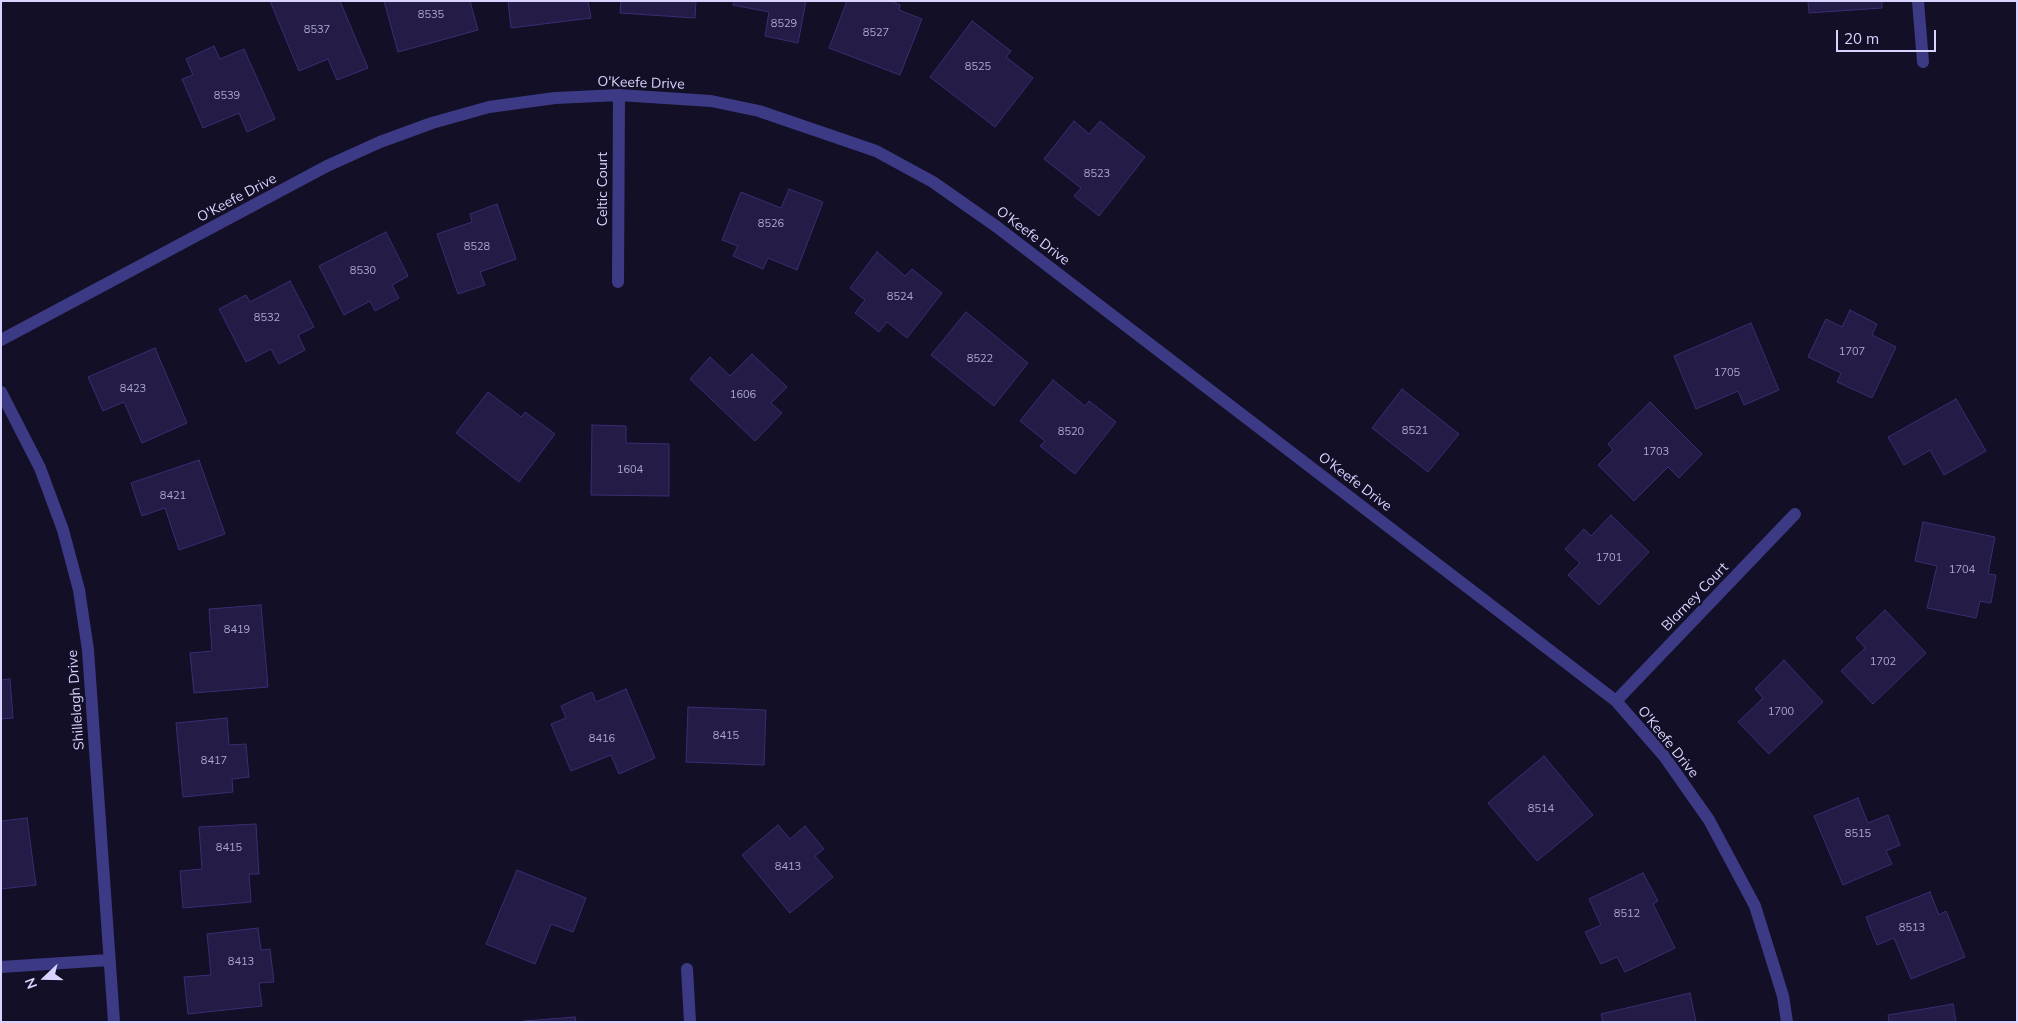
<!DOCTYPE html>
<html>
<head>
<meta charset="utf-8">
<style>
  body { margin:0 }
  #map { position:relative; width:2018px; height:1023px; overflow:hidden; background:#130f26; font-family:Mulish,sans-serif }
  canvas { display:block }
  .frame { position:absolute; inset:0; border:2px solid #d9d4ff; pointer-events:none }
  .north { position:absolute; left:20px; top:953px; width:50px; height:50px; -webkit-text-stroke:4px #130f26; paint-order:stroke; rotate:249deg; font-size:14px; font-weight:700; line-height:20px; text-align:center; color:#d9d4ff }
  .north::after { content:''; display:block; margin:auto; width:18px; height:22px; background:#d9d4ff; clip-path:polygon(50% 0,100% 100%,50% 72%,0 100%) }
  .scale { position:absolute; left:1836px; top:30px; width:100px; height:22px; box-sizing:border-box; border:2px solid #d9d4ff; border-top:0; padding-left:6px; font-size:15px; line-height:18px; white-space:nowrap; color:#d9d4ff; -webkit-text-stroke:4px #130f26; paint-order:stroke }
</style>
</head>
<body>
<div id="map">
<canvas width="2018" height="1023"></canvas>
<div class="frame"></div>
<div class="north">N</div>
<div class="scale">20 m</div>
</div>
<script>
const ctx = document.querySelector('canvas').getContext('2d');
ctx.lineJoin = 'round';
function fill(path, color) {
  ctx.fillStyle = color;
  ctx.fill(path, 'evenodd');
}
function shape(rows) {
  const path = new Path2D();
  for (const r of rows) {
    path.moveTo(r[0], r[1]);
    for (let i = 2; i < r.length; i += 2) path.lineTo(r[i], r[i + 1]);
  }
  return path;
}
function stroke(path, color, width, dash) {
  ctx.strokeStyle = color;
  ctx.lineWidth = width;
  ctx.lineCap = dash ? 'butt' : 'round';
  ctx.setLineDash(dash || []);
  ctx.stroke(path);
}
function write(font, color, halo, rows, align = 'center') {
  ctx.font = font + ' Mulish,sans-serif';
  ctx.lineWidth = 5;
  ctx.setLineDash([]);
  ctx.textBaseline = 'middle';
  ctx.strokeStyle = halo;
  ctx.fillStyle = color;
  for (const [text, x, y, turn = 0] of rows) {
    ctx.save();
    ctx.translate(x, y);
    ctx.rotate((+turn || 0) * Math.PI / 180);
    ctx.textAlign = isNaN(turn) ? turn : align;
    if (halo) ctx.strokeText(text, 0, 0);
    ctx.fillText(text, 0, 0);
    ctx.restore();
  }
}
const building = shape([
  [270,1,340,1,368,68,337,80,328,59,299,71,270,1],
  [384,1,470,1,478,30,398,52,384,1],
  [508,1,588,1,591,18,511,28,508,1],
  [621,1,696,1,695,18,620,13,621,1],
  [734,1,806,1,798,43,765,36,769,12,733,5,734,1],
  [847,1,890,1,900,5,899,10,922,19,900,75,829,48,847,1],
  [1808,1,1882,1,1882,8,1809,13,1808,1],
  [972,21,1011,51,1006,57,1033,78,995,127,930,77,972,21],
  [214,46,220,59,244,49,275,119,247,132,239,113,203,128,182,79,193,75,186,59,214,46],
  [1074,121,1089,134,1100,121,1145,157,1099,216,1074,196,1081,188,1044,159,1074,121],
  [789,189,823,202,797,270,768,258,763,269,733,256,738,246,722,240,741,192,781,208,789,189],
  [497,204,516,259,480,272,485,285,458,294,437,234,472,222,470,214,497,204],
  [386,232,408,276,392,285,399,298,375,311,370,301,344,315,319,266,386,232],
  [877,252,905,276,912,269,942,293,907,338,887,322,879,332,855,313,865,300,850,288,877,252],
  [290,281,314,327,298,335,305,350,279,364,271,349,246,362,219,309,246,295,250,302,290,281],
  [1850,310,1877,324,1872,335,1896,347,1872,398,1837,382,1841,373,1808,357,1826,319,1842,327,1850,310],
  [966,312,1028,363,994,406,931,355,966,312],
  [1751,323,1779,390,1744,405,1738,391,1696,409,1674,356,1751,323],
  [155,348,187,423,142,443,124,402,103,411,88,377,155,348],
  [752,354,787,387,771,403,782,413,755,441,690,379,710,357,730,376,752,354],
  [1053,380,1085,406,1089,401,1116,422,1075,474,1040,446,1045,441,1020,421,1053,380],
  [1402,389,1459,434,1428,472,1372,428,1402,389],
  [488,392,521,417,525,412,555,434,519,482,456,433,488,392],
  [1956,399,1986,451,1944,475,1930,450,1904,465,1888,437,1956,399],
  [1650,402,1702,454,1679,478,1668,467,1634,501,1598,465,1613,450,1608,444,1650,402],
  [592,425,626,426,626,443,669,444,669,496,591,495,592,425],
  [199,460,225,534,179,550,165,508,142,516,131,483,199,460],
  [1611,515,1649,552,1599,605,1568,575,1580,563,1565,549,1584,529,1591,536,1611,515],
  [1923,522,1995,537,1988,574,1996,575,1991,603,1980,601,1976,618,1927,608,1937,566,1915,561,1923,522],
  [261,605,268,687,194,693,190,653,212,651,209,609,261,605],
  [1885,610,1926,653,1873,704,1841,671,1865,648,1856,638,1885,610],
  [1784,660,1823,702,1769,754,1738,722,1763,698,1755,689,1784,660],
  [10,679,13,718,1,719,1,680,10,679],
  [626,689,655,758,619,774,611,755,571,771,551,724,566,718,561,706,592,692,596,702,626,689],
  [688,707,766,710,764,765,686,762,688,707],
  [227,718,229,745,246,744,249,777,232,779,233,792,183,797,176,723,227,718],
  [1544,756,1593,815,1537,861,1488,803,1544,756],
  [1858,798,1868,823,1888,815,1900,845,1886,851,1892,864,1843,885,1814,816,1858,798],
  [27,818,36,885,1,889,1,821,27,818],
  [256,824,259,874,249,874,251,902,183,908,180,871,202,869,199,827,256,824],
  [778,825,790,839,805,826,824,849,815,856,833,877,790,913,742,855,778,825],
  [517,870,586,898,573,932,551,924,535,964,486,944,517,870],
  [1643,873,1658,901,1653,904,1675,948,1625,972,1617,957,1601,964,1585,932,1601,925,1589,899,1643,873],
  [1930,892,1939,915,1946,911,1965,957,1911,979,1894,938,1877,945,1866,917,1930,892],
  [258,928,261,950,270,949,274,982,259,983,262,1006,188,1014,184,977,211,975,207,934,258,928],
  [1690,993,1696,1022,1603,1022,1601,1014,1690,993],
  [1953,1004,1956,1022,1889,1022,1888,1015,1953,1004],
  [575,1017,576,1022,524,1022,524,1021,575,1017]
]);
fill(building, '#241b47');
stroke(building, '#3b2d73', 1);
stroke(shape([
  [1918,1,1923,62],
  [618,282,619,95],
  [1,340,327,166,380,142,432,123,489,107,555,98,619,95,711,101,759,111,876,151,933,182,997,227,1616,701,1664,756,1709,820,1755,906,1783,996,1787,1022],
  [1,392,40,468,63,530,79,590,88,650,114,1022],
  [1616,701,1795,514],
  [1,967,109,960],
  [687,969,690,1022]
]), '#3d3a85', 12);
write('11px', '#aca6d1', null, [
  ["8535",431,15],
  ["8529",784,24],
  ["8537",317,30],
  ["8527",876,33],
  ["8525",978,67],
  ["8539",227,96],
  ["8523",1097,174],
  ["8526",771,224],
  ["8528",477,247],
  ["8530",363,271],
  ["8524",900,297],
  ["8532",267,318],
  ["1707",1852,352],
  ["8522",980,359],
  ["1705",1727,373],
  ["8423",133,389],
  ["1606",743,395],
  ["8521",1415,431],
  ["8520",1071,432],
  ["1703",1656,452],
  ["1604",630,470],
  ["8421",173,496],
  ["1701",1609,558],
  ["1704",1962,570],
  ["8419",237,630],
  ["1702",1883,662],
  ["1700",1781,712],
  ["8415",726,736],
  ["8416",602,739],
  ["8417",214,761],
  ["8514",1541,809],
  ["8515",1858,834],
  ["8415",229,848],
  ["8413",788,867],
  ["8512",1627,914],
  ["8513",1912,928],
  ["8413",241,962]
]);
write('14px', '#d9d4ff', '#130f26', [
  ["O'Keefe Drive",641,83,2],
  ["Celtic Court",603,189,-90],
  ["O'Keefe Drive",237,198,-28],
  ["O'Keefe Drive",1033,236,37],
  ["O'Keefe Drive",1355,482,37],
  ["Blarney Court",1695,597,-46],
  ["Shillelagh Drive",76,700,-94],
  ["O'Keefe Drive",1668,742,51]
]);
</script>
</body>
</html>
